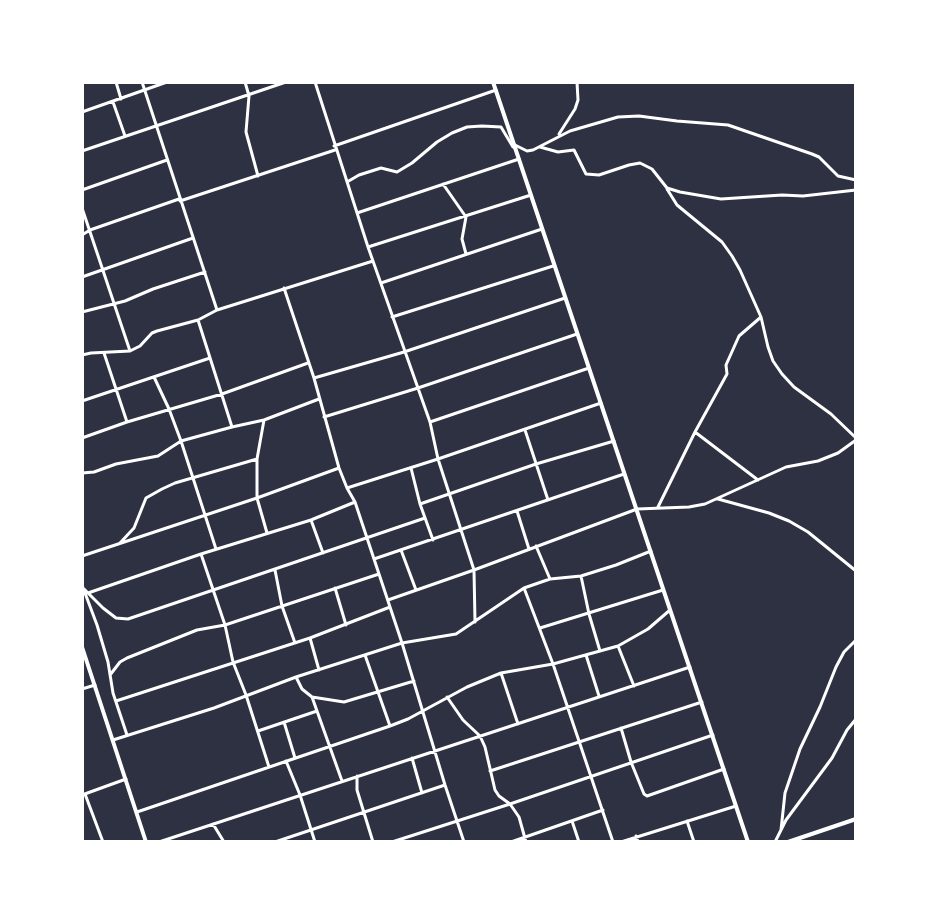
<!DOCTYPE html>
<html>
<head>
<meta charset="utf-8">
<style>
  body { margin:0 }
  #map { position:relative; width:938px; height:924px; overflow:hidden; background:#2d3142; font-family:Overpass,sans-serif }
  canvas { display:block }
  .frame { position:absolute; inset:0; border:84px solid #fff; pointer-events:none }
</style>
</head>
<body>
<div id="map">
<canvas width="938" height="924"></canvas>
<div class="frame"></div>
</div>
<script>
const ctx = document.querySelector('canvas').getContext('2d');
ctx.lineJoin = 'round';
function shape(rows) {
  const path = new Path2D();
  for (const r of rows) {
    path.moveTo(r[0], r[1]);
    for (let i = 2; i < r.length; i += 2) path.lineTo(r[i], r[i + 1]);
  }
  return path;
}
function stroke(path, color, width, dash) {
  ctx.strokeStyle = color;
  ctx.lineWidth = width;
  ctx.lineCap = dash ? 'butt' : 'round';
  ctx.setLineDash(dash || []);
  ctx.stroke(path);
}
stroke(shape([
  [116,82,121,99],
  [142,82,217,310],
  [245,82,249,96,246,132,258,176],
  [315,82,368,247,430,422,438,459,474,570,475,622],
  [113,102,125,136],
  [82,112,167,82],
  [559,134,575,109,578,100,577,82],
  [515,145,527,151,533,150,570,131,618,117,639,116,677,121,728,125,812,154,819,157,838,176,856,180],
  [334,146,496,90],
  [540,147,558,152,574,150,586,174,599,175,629,165,640,163,652,169,667,188,680,192,721,199,782,195,803,196,856,190],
  [82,151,286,82],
  [347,182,359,175,381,168,397,172,412,163,437,142,452,133,467,127,482,126,501,127,513,147],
  [443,184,466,217,462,239,466,254],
  [667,189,677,205,722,242,732,256,740,270,761,317,768,347,773,361,782,374,794,387,831,414,856,438],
  [82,190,167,160],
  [180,201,335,150],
  [82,208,130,351],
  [357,213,519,159],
  [82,235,90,230,179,199],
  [368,247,531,195],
  [82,277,193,238],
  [381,283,542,229],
  [284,288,314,378,339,468,347,488,355,502,402,643,445,785,464,842],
  [82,312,125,301,153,289,205,272],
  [392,317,553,266],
  [198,320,232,427,264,420,257,459,257,498,267,533],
  [104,353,127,422],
  [82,355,91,353,130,351,140,346,152,333,157,331,198,320,217,310,373,261],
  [154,377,169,409,181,441,216,549],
  [314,378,404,352,565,298],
  [82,401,210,358],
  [324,417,418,388,577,334],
  [264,420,319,399],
  [430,422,589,368],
  [525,430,548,500],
  [695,432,758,480],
  [82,438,127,422,222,394,308,363],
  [411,468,420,504,433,540],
  [82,473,94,472,116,464,158,456,181,441,232,427],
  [347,488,438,459,601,403],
  [718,499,769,513,789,521,808,532,856,571],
  [420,504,536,464,614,441],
  [658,507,695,432,727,374,726,365,739,336,761,317],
  [517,511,529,549],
  [311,520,323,553],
  [120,543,134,528,146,498,162,489,175,483,257,459],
  [536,546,550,579],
  [401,550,416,590],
  [201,554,225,625,233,662,246,695,269,767],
  [82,556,257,498,339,468],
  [374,559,624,474],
  [275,570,282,606,295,643],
  [581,576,589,614,600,651],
  [82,585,97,625,108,662,113,693,127,735],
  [335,588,346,625],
  [524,588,553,664,613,842],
  [84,589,103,608,116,618,128,619,425,518],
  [88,593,201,554,311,520,355,502],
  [388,600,474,570,637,509,689,507,705,504,786,467,818,461,838,453,856,440],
  [540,628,663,590],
  [310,638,319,670],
  [618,646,634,686],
  [365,655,390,726],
  [586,655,599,696],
  [501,673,518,724],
  [110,675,120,662,127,658,197,630,225,625,379,574],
  [296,677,302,689,312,697,344,702,414,681],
  [82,689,95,685],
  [312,697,342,781],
  [447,697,463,720,480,736,485,747,495,790,499,796,510,804,519,817,526,842],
  [116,701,310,638,390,607],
  [284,722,295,758],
  [621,728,631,762,644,794,647,796,724,769],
  [258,731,317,711],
  [113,740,214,708,296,677,402,643,456,634,524,588,550,579,581,576,616,565,651,551],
  [412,758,422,793],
  [286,761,300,795,315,842],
  [490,771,702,702],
  [357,776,357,790,373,842],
  [85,794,103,842],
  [82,795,126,779],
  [137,812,390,726,408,719,467,687,501,673,553,664,618,646,648,629,670,610],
  [572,821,579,842],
  [687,821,694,842],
  [213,824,224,842],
  [781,830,785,793,800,749,820,707,836,667,844,652,856,640],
  [636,836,638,842],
  [159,842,690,667],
  [275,842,445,785],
  [392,842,510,804,713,735],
  [511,842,603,810],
  [621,842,736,806],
  [775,842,786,820,832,758,847,730,856,719]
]), '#fff', 3);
stroke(shape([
  [493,82,748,842],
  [82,647,146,842],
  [788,842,856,819]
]), '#fff', 4);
</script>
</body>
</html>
